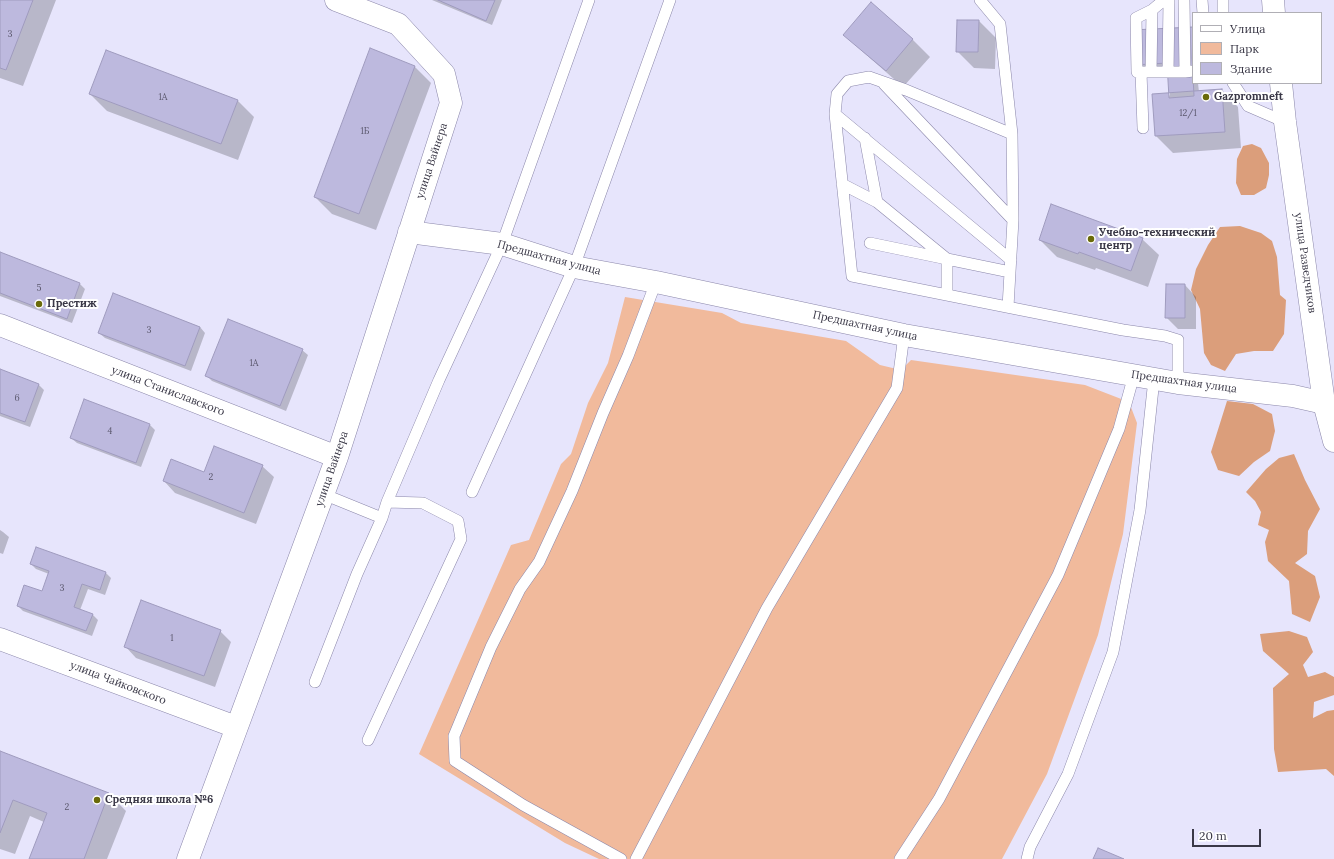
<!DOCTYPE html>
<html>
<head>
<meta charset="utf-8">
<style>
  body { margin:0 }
  #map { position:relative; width:1334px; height:859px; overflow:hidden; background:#e7e5fc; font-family:Lora,serif }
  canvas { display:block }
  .legend { position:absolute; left:1192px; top:12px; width:130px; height:72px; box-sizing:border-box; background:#fff; border:1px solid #b0afb5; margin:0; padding:5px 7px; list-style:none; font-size:12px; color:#3a3847 }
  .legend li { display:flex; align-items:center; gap:8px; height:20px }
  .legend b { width:20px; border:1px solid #b0afb5 }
  .scale { position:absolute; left:1192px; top:829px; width:69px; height:18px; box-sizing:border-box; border:2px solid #3a3847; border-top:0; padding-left:5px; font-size:12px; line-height:14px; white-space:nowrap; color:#3a3847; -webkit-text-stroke:3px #fff; paint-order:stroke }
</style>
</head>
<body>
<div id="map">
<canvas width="1334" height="859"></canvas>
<ul class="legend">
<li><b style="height:5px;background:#fff"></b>Улица</li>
<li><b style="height:11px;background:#f1ba9c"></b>Парк</li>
<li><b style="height:11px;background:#bdb9de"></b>Здание</li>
</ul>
<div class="scale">20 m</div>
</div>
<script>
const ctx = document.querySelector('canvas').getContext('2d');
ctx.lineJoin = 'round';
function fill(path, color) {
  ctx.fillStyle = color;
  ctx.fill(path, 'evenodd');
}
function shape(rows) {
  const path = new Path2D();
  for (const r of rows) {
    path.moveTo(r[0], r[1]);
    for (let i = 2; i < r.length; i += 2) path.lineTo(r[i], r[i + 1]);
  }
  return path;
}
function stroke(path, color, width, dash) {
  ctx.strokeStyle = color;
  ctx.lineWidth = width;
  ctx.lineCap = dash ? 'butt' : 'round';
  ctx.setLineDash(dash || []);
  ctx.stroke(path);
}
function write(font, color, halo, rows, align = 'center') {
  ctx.font = font + ' Lora,serif';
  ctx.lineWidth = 4;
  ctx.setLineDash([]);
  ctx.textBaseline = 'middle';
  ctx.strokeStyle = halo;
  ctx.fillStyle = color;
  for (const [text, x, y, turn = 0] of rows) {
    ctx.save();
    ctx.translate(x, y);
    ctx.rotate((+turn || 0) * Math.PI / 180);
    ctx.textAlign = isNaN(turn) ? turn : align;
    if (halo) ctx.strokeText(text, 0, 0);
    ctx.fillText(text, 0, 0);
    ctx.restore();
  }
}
fill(shape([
  [625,297,722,313,741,323,846,341,880,365,901,370,911,360,1085,385,1129,402,1137,423,1123,534,1098,635,1047,774,1002,859,599,859,565,843,419,754,511,545,529,540,561,464,571,454,588,403,608,363]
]), '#f1ba9c');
fill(shape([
  [1252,144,1261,148,1269,163,1269,175,1266,188,1254,195,1241,195,1236,183,1237,159,1243,146],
  [1240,226,1261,233,1272,241,1277,257,1280,295,1286,300,1284,334,1273,351,1254,351,1236,354,1225,371,1211,365,1204,353,1200,309,1191,290,1196,269,1208,245,1220,227],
  [1227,401,1253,404,1272,414,1275,431,1270,451,1254,462,1239,476,1218,470,1211,452],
  [1294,454,1305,480,1320,509,1308,531,1307,554,1295,563,1315,576,1320,597,1310,622,1292,614,1289,581,1268,561,1265,542,1269,530,1258,525,1261,512,1255,501,1246,492,1266,469,1279,458],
  [1289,631,1307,637,1313,652,1303,665,1308,677,1325,672,1334,677,1334,695,1314,702,1313,718,1327,711,1334,710,1334,776,1326,769,1278,772,1274,749,1273,688,1289,674,1263,651,1260,634]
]), '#db9e7b');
fill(shape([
  [0,0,56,0,23,86,0,78],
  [432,0,502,0,492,25],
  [872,4,913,40,930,57,903,87,862,51,845,35],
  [979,21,996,38,995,69,974,68,957,51],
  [1193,28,1193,83,1198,83,1199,92,1222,90,1238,107,1241,148,1173,153,1156,136,1170,94,1168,68,1140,70,1133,31],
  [414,66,431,83,376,230,332,214,315,197],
  [90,94,237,100,254,117,238,160,107,111],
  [1142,239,1159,255,1148,287,1096,268,1095,270,1057,257,1040,240],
  [0,253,80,284,85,289,72,323,0,296],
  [1185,285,1196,297,1196,329,1178,329,1166,317],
  [114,294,200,327,205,333,191,371,105,338,99,333],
  [302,350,308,355,286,411,212,381,207,376],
  [0,370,38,384,44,390,30,427,0,416],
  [85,401,150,425,155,430,141,467,77,443,71,438],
  [262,466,274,477,256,524,175,493,164,481,205,473],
  [0,530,3,532,9,537,3,554,0,553],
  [37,548,106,573,111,578,105,595,88,589,80,610,92,614,98,620,92,636,23,611,18,606,42,592,49,574,36,569,31,564],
  [220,631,231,642,215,687,136,658,125,646],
  [0,752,109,794,126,811,107,859,30,859,44,822,30,816,15,854,0,849]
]), '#0003');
const building = shape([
  [0,0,33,0,6,70,0,68,0,0],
  [438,0,495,0,486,21,438,0],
  [871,2,913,39,886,71,843,35,871,2],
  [957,20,979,20,978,52,956,52,957,20],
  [1193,27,1192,58,1194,96,1169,98,1167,63,1134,65,1132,30,1193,27],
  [370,48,415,66,359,214,314,197,370,48],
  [106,50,238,100,221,144,89,94,106,50],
  [1222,89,1225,132,1155,136,1152,94,1222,89],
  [1051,204,1143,238,1131,271,1079,252,1078,254,1039,240,1051,204],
  [0,252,80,283,67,319,0,293,0,252],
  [1166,284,1185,284,1185,318,1165,318,1166,284],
  [113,293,200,327,185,366,98,333,113,293],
  [228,319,303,349,280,406,205,376,228,319],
  [0,369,39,384,25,422,0,413,0,369],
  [84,399,150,424,136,463,70,438,84,399],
  [214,446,263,465,244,513,163,481,171,459,204,472,214,446],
  [36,547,106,572,100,590,82,584,74,607,93,614,86,631,17,606,24,585,42,591,49,571,30,564,36,547],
  [141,600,221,630,204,676,124,647,141,600],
  [0,751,109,793,84,859,29,859,47,813,13,800,0,833,0,751],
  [1098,848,1124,859,1093,859,1098,848]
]);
fill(building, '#bdb9de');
stroke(building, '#9f9bbe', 1);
const lane = shape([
  [980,0,1000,24,1012,134],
  [1164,0,1152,10,1151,72,1168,72],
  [1169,0,1168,72,1185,72],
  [1184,0,1185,72,1193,71],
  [1202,0,1203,13],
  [1223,0,1223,13],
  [1141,72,1143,128],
  [1151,72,1137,72,1136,18,1152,10],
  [1233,83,1248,106,1285,122],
  [884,84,1013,220],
  [835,114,1011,260],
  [865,138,877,202,947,259,1010,272],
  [842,184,877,202],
  [870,243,947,259,947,295],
  [1008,307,1013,220,1012,134,906,90,869,77,848,81,837,94,835,114,852,276,1017,309,1123,330,1165,336,1178,340,1178,383],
  [472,492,574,267,670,0],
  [323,494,382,518],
  [315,682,357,574,382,518,387,502,439,380,502,244,589,0],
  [368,740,461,539,458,521,423,503,387,502],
  [621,859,523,805,455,761,454,736,491,647,520,589,539,562,572,491,603,413,628,356,656,282],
  [636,859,767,608,897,388,904,335],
  [900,859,939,799,1058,575,1119,429,1134,375],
  [1027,859,1030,847,1068,774,1113,652,1140,510,1154,379]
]);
const street = shape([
  [409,232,502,244,574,267,656,282,904,335,1178,383,1293,396,1324,403],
  [0,325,337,457],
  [0,639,236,727],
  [188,859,337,457,451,103,444,74,398,24,336,0]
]);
const secondary = shape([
  [1273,0,1274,13],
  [1281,83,1285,122,1324,403,1334,441]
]);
stroke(lane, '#8b87aa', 12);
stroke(street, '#8b87aa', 23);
stroke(secondary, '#8b87aa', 23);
stroke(lane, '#fff', 11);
stroke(street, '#fff', 22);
stroke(secondary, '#fff', 22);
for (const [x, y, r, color] of [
  [1206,97,4,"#6a6a09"],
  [1091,239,4,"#6a6a09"],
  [39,304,4,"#6a6a09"],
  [97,800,4,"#6a6a09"]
]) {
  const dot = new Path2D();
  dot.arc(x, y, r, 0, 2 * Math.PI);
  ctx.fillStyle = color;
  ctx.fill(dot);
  stroke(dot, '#fff', 1.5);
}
write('9px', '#5b586d', null, [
  ["3",10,34],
  ["1А",163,97],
  ["12/1",1188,113],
  ["1Б",365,131],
  ["5",39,288],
  ["3",149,330],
  ["1А",254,363],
  ["6",17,398],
  ["4",110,431],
  ["2",211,477],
  ["3",62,588],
  ["1",172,638],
  ["2",67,807]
]);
write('bold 11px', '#3a3847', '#fff', [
  ["Gazpromneft",1214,97],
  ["Учебно-технический",1099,233],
  ["центр",1099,246],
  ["Престиж",47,304],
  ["Средняя школа №6",105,800]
], 'left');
write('11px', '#3a3847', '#fff', [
  ["улица Вайнера",432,161,-72],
  ["Предшахтная улица",549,258,15],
  ["улица Разведчиков",1305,263,82],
  ["Предшахтная улица",865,326,12],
  ["Предшахтная улица",1184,382,8],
  ["улица Станиславского",168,391,21],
  ["улица Вайнера",332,469,-71],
  ["улица Чайковского",118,683,21]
]);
</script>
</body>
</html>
